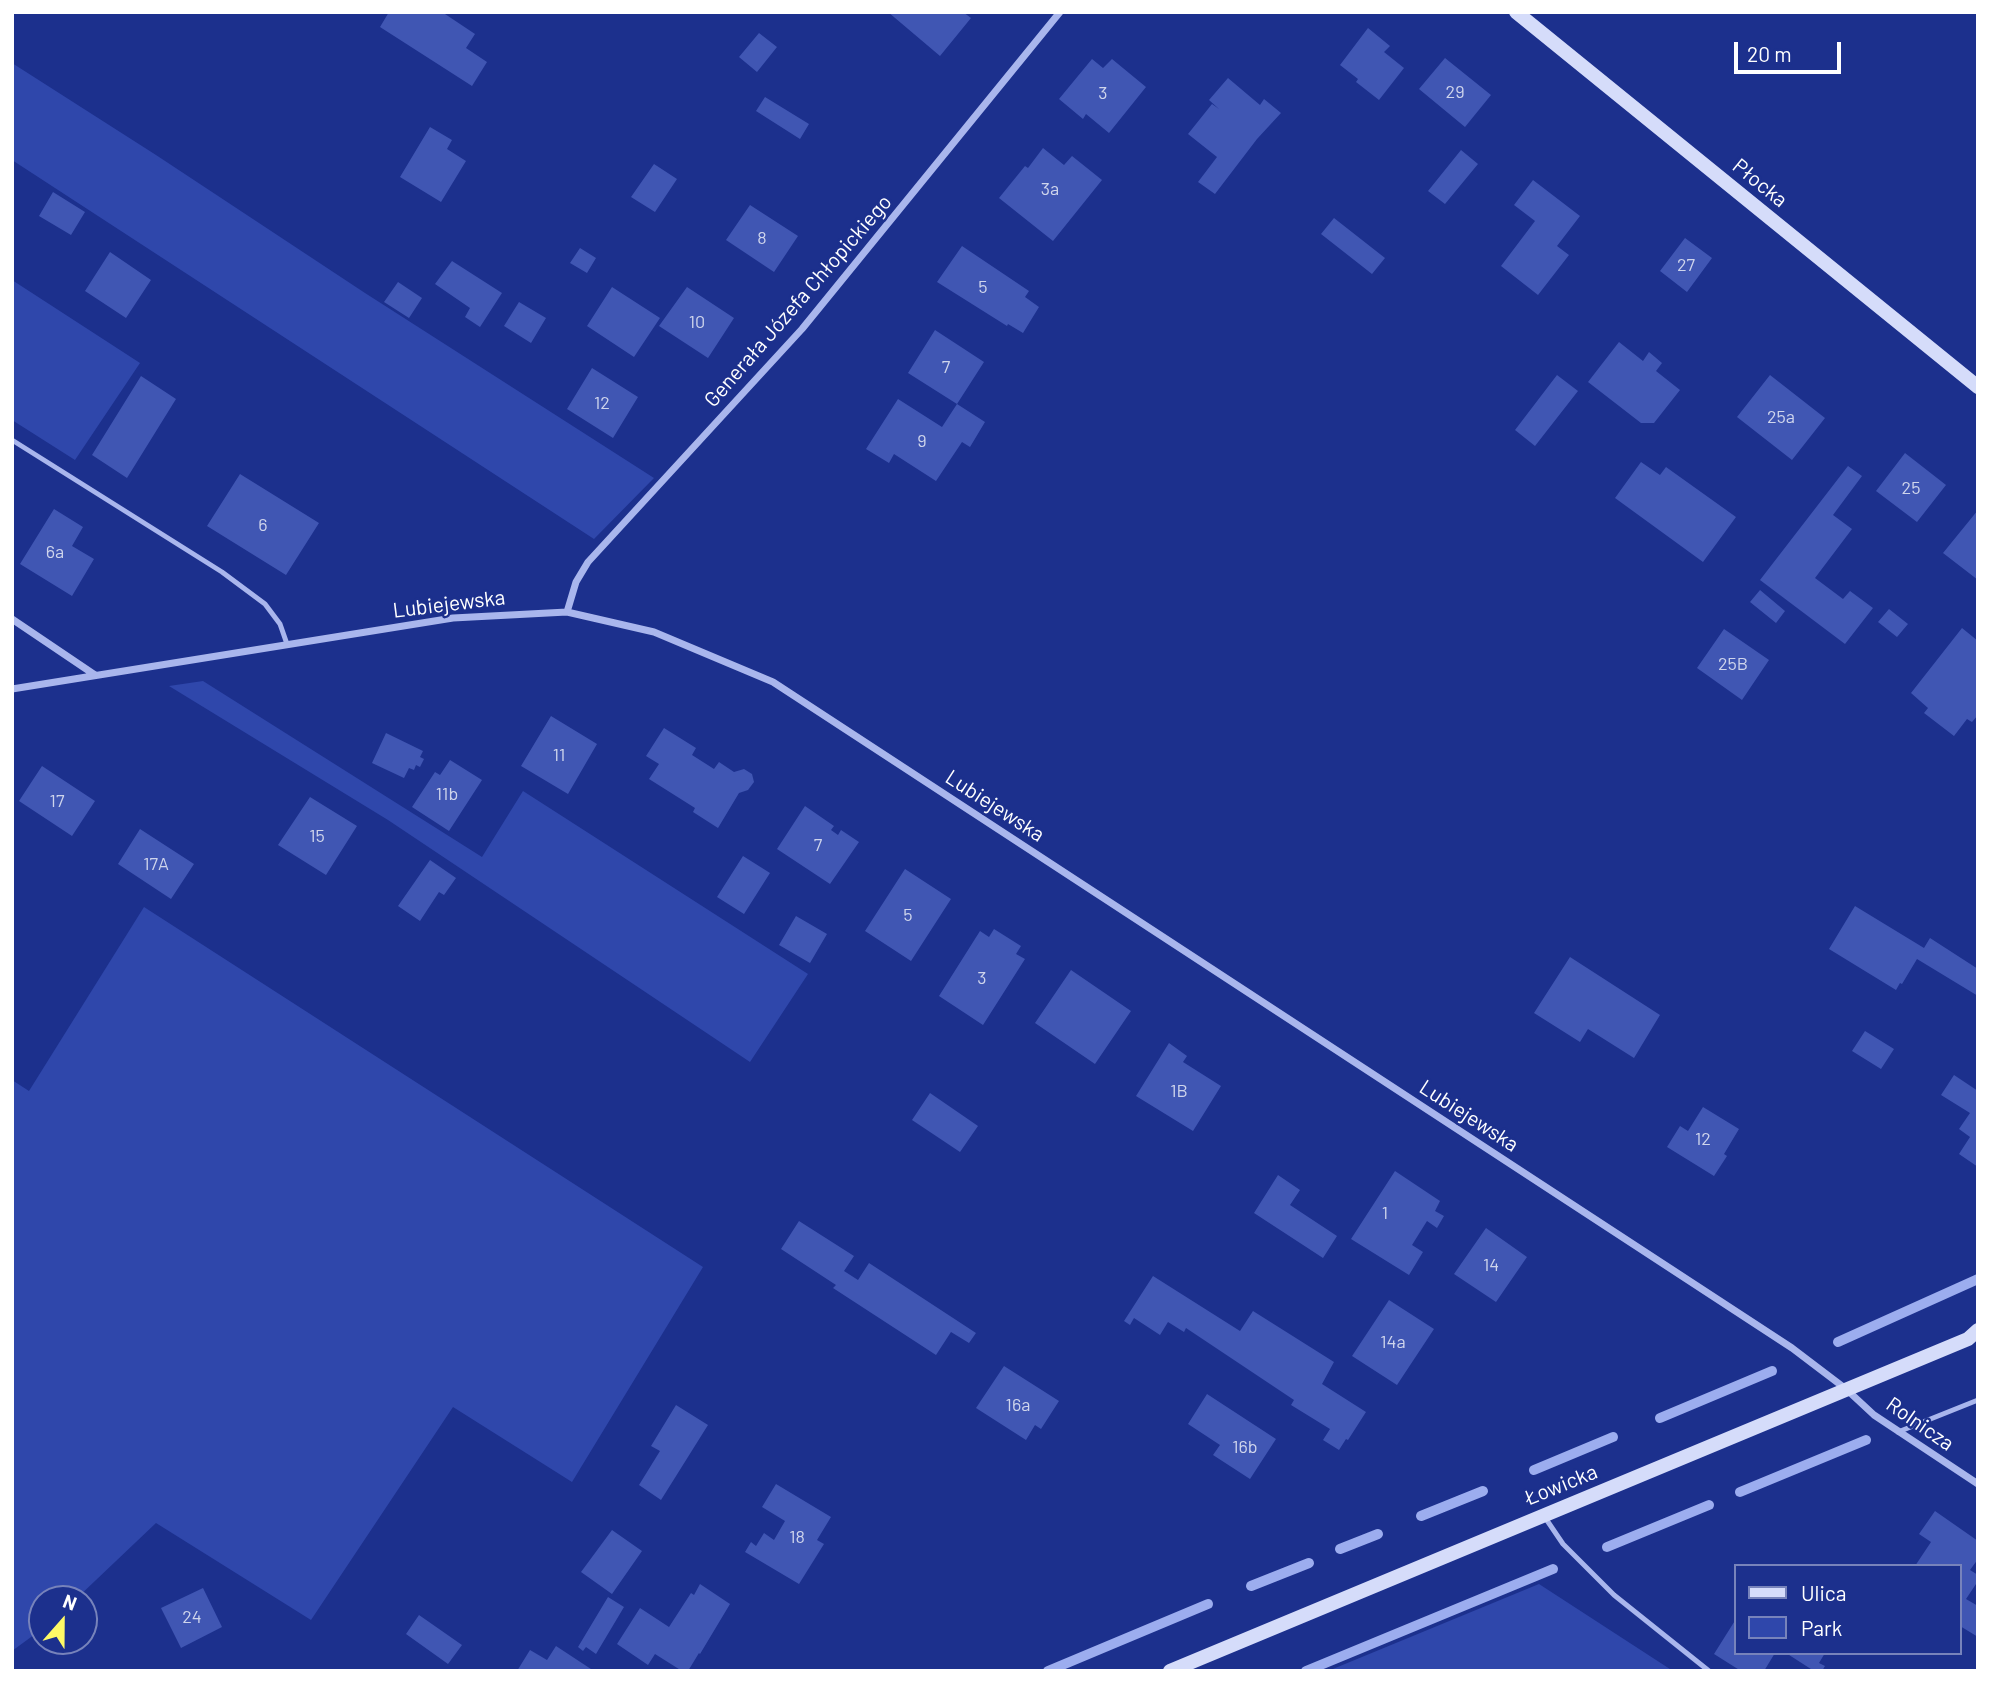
<!DOCTYPE html>
<html>
<head>
<meta charset="utf-8">
<style>
  body { margin:0 }
  #map { position:relative; width:1990px; height:1683px; overflow:hidden; background:#1c308d; font-family:Barlow,sans-serif }
  canvas { display:block }
  .frame { position:absolute; inset:0; border:14px solid #fff; pointer-events:none }
  .legend { position:absolute; left:1734px; top:1564px; width:228px; height:91px; box-sizing:border-box; background:#1c308d; border:2px solid #7783bb; margin:0; padding:9px 12px; list-style:none; font-size:21px; color:#fff }
  .legend li { display:flex; align-items:center; gap:14px; height:35px }
  .legend b { width:35px; border:2px solid #7783bb }
  .north { position:absolute; left:28px; top:1585px; width:70px; height:70px; box-sizing:border-box; background:#1c308d; border:2px solid #7783bb; border-radius:50%; rotate:21deg; font-size:19px; font-weight:700; line-height:28px; text-align:center; color:#fff }
  .north::after { content:''; display:block; margin:auto; width:24px; height:32px; background:#fef966; clip-path:polygon(50% 0,100% 100%,50% 72%,0 100%) }
  .scale { position:absolute; left:1734px; top:42px; width:107px; height:32px; box-sizing:border-box; border:4px solid #fff; border-top:0; padding-left:9px; font-size:21px; line-height:24px; white-space:nowrap; color:#fff; -webkit-text-stroke:5px #1c308d; paint-order:stroke }
</style>
</head>
<body>
<div id="map">
<canvas width="1990" height="1683"></canvas>
<div class="frame"></div>
<ul class="legend">
<li><b style="height:9px;background:#d5dcfa"></b>Ulica</li>
<li><b style="height:19px;background:#2f47ab"></b>Park</li>
</ul>
<div class="north">N</div>
<div class="scale">20 m</div>
</div>
<script>
const ctx = document.querySelector('canvas').getContext('2d');
ctx.lineJoin = 'round';
function fill(path, color) {
  ctx.fillStyle = color;
  ctx.fill(path, 'evenodd');
}
function shape(rows) {
  const path = new Path2D();
  for (const r of rows) {
    path.moveTo(r[0], r[1]);
    for (let i = 2; i < r.length; i += 2) path.lineTo(r[i], r[i + 1]);
  }
  return path;
}
function stroke(path, color, width, dash) {
  ctx.strokeStyle = color;
  ctx.lineWidth = width;
  ctx.lineCap = dash ? 'butt' : 'round';
  ctx.setLineDash(dash || []);
  ctx.stroke(path);
}
function write(font, color, halo, rows, align = 'center') {
  ctx.font = font + ' Barlow,sans-serif';
  ctx.lineWidth = 5;
  ctx.setLineDash([]);
  ctx.textBaseline = 'middle';
  ctx.strokeStyle = halo;
  ctx.fillStyle = color;
  for (const [text, x, y, turn = 0] of rows) {
    ctx.save();
    ctx.translate(x, y);
    ctx.rotate((+turn || 0) * Math.PI / 180);
    ctx.textAlign = isNaN(turn) ? turn : align;
    if (halo) ctx.strokeText(text, 0, 0);
    ctx.fillText(text, 0, 0);
    ctx.restore();
  }
}
fill(shape([
  [12,63,156,155,365,293,654,478,594,539,12,160],
  [12,280,140,363,75,460,12,420],
  [203,681,482,857,523,791,808,974,750,1062,388,820,169,686],
  [144,907,703,1267,572,1482,453,1407,311,1620,156,1523,76,1599,42,1599,42,1629,12,1651,12,1080,29,1091],
  [1539,1584,1673,1671,1328,1671]
]), '#2f47ab');
stroke(shape([
  [1838,1342,1978,1279],
  [1660,1418,1772,1371],
  [1534,1470,1613,1437],
  [1740,1492,1866,1440],
  [1421,1516,1483,1491],
  [1607,1547,1709,1505],
  [1340,1549,1378,1534],
  [1251,1586,1309,1563],
  [1048,1671,1208,1604],
  [1306,1671,1553,1569]
]), '#9cadef', 10);
fill(shape([
  [389,12,442,12,475,34,466,48,487,62,472,86,380,27],
  [888,12,963,12,971,18,940,56],
  [1368,28,1390,46,1384,52,1404,68,1379,100,1356,82,1358,79,1340,65],
  [759,33,777,47,757,72,739,57],
  [1445,58,1491,95,1465,127,1419,89],
  [1092,59,1103,68,1112,59,1146,87,1109,133,1086,114,1083,119,1059,99],
  [1228,78,1260,105,1264,99,1281,113,1257,139,1215,194,1198,182,1217,157,1188,134,1212,104,1219,109,1209,100],
  [765,97,809,124,800,139,756,111],
  [430,127,452,140,447,149,466,161,441,202,400,177],
  [1043,148,1064,165,1072,156,1102,180,1053,241,999,198,1025,166,1028,168],
  [1461,150,1478,164,1445,204,1428,191],
  [654,164,677,179,655,212,631,197],
  [1533,180,1580,216,1557,246,1569,255,1538,295,1501,266,1535,221,1514,205],
  [53,192,85,212,71,235,39,216],
  [750,205,798,236,774,272,726,240],
  [1334,218,1385,258,1372,274,1321,234],
  [1685,238,1712,258,1687,292,1660,271],
  [962,246,1029,291,1025,297,1039,307,1023,333,1008,324,1007,326,937,282],
  [580,248,596,258,587,273,570,263],
  [110,252,151,280,126,318,85,291],
  [452,261,502,293,480,327,465,317,470,308,435,284],
  [398,282,422,298,409,318,384,302],
  [612,287,660,318,634,357,587,326],
  [687,287,734,318,708,358,659,326],
  [519,302,546,318,531,343,504,326],
  [935,330,984,362,957,404,908,373],
  [1619,342,1643,361,1649,352,1662,363,1656,371,1680,390,1654,423,1641,423,1588,382],
  [592,368,638,397,613,438,567,409],
  [1557,375,1578,391,1535,446,1515,430],
  [1770,375,1825,418,1792,460,1737,417],
  [141,376,176,399,127,478,92,455],
  [898,399,942,427,957,404,985,422,970,447,962,442,936,481,894,454,889,463,866,449],
  [1905,453,1946,485,1917,522,1876,491],
  [1641,462,1660,475,1666,467,1736,517,1703,562,1615,498],
  [1848,466,1862,476,1833,515,1852,529,1815,578,1843,599,1850,591,1873,608,1845,644,1760,580],
  [240,474,319,523,286,575,207,526],
  [54,509,83,527,72,546,94,559,72,596,20,564],
  [1978,510,1978,580,1943,553],
  [1760,590,1785,611,1776,623,1750,602],
  [1889,609,1908,624,1897,637,1878,622],
  [1962,628,1978,641,1978,715,1972,722,1967,719,1954,736,1924,713,1928,708,1911,693],
  [1724,629,1769,660,1742,700,1697,668],
  [551,716,597,744,568,794,521,766],
  [664,728,696,748,692,755,714,769,719,762,734,772,744,769,752,774,754,782,748,790,739,793,718,828,693,812,695,808,649,779,659,764,646,756],
  [386,733,423,751,420,757,424,759,420,767,416,765,414,770,409,768,404,778,372,763],
  [450,760,482,780,449,831,412,807,435,772,440,775],
  [42,766,95,801,72,836,19,801],
  [310,797,357,826,326,875,278,845],
  [805,806,834,826,831,830,838,835,841,830,859,842,830,884,777,849],
  [140,829,194,864,171,899,118,864],
  [743,856,770,873,744,914,717,897],
  [430,860,456,878,444,895,439,892,420,921,398,906],
  [905,869,951,899,911,961,865,931],
  [1855,906,1924,948,1930,938,1978,969,1978,996,1917,959,1902,984,1900,983,1896,990,1829,949],
  [796,916,827,934,810,963,779,945],
  [994,929,1021,946,1016,954,1025,959,983,1025,939,996,980,931,989,937],
  [1570,957,1660,1015,1634,1058,1588,1029,1580,1042,1534,1013],
  [1071,970,1131,1011,1095,1064,1035,1023],
  [1865,1031,1894,1049,1881,1069,1852,1051],
  [1169,1043,1187,1056,1183,1062,1221,1086,1193,1131,1136,1096],
  [1954,1075,1978,1091,1978,1167,1959,1154,1970,1137,1959,1129,1970,1113,1941,1095],
  [930,1093,978,1126,960,1152,912,1120],
  [1703,1107,1739,1129,1724,1154,1727,1156,1714,1176,1667,1147,1680,1126,1688,1131],
  [1395,1171,1440,1201,1435,1211,1444,1216,1437,1228,1427,1221,1412,1245,1423,1252,1409,1275,1351,1239],
  [1278,1175,1300,1190,1290,1205,1337,1236,1323,1258,1254,1213],
  [799,1221,854,1256,844,1271,858,1280,869,1263,976,1333,969,1343,951,1332,936,1355,833,1288,836,1285,781,1249],
  [1486,1228,1527,1257,1496,1302,1454,1274],
  [1153,1276,1240,1331,1253,1311,1334,1362,1322,1384,1366,1412,1348,1440,1346,1439,1339,1450,1323,1440,1330,1429,1291,1405,1294,1400,1186,1328,1184,1332,1168,1322,1160,1335,1134,1318,1130,1325,1124,1321],
  [1389,1300,1434,1329,1397,1385,1352,1356],
  [1004,1366,1059,1401,1041,1429,1035,1425,1026,1440,976,1408],
  [1207,1394,1276,1439,1250,1479,1213,1455,1220,1445,1188,1424],
  [676,1405,708,1425,661,1500,639,1485,660,1451,651,1446],
  [776,1484,831,1517,817,1540,824,1544,799,1584,745,1552,751,1542,756,1546,764,1533,774,1540,785,1521,762,1507],
  [1935,1511,1978,1541,1978,1559,1970,1570,1978,1575,1978,1581,1966,1599,1978,1606,1978,1637,1960,1626,1960,1566,1915,1566,1931,1542,1919,1534],
  [612,1530,642,1551,612,1594,581,1572],
  [700,1584,730,1604,700,1654,699,1653,688,1671,682,1671,655,1654,648,1665,617,1644,640,1608,669,1627,691,1593,694,1595],
  [203,1588,222,1627,181,1648,161,1608],
  [608,1597,624,1607,596,1654,586,1647,583,1651,578,1647],
  [419,1615,462,1645,448,1664,406,1634],
  [1736,1619,1736,1653,1775,1653,1764,1671,1741,1671,1714,1654],
  [556,1646,594,1671,517,1671,530,1650,547,1660],
  [1786,1653,1825,1653,1819,1663,1825,1666,1822,1671,1814,1671]
]), '#4056b3');
stroke(shape([
  [12,440,222,572,265,604,280,624,287,644],
  [1898,1432,1978,1400],
  [1544,1516,1563,1544,1614,1595,1709,1671]
]), '#a9b6ed', 5);
stroke(shape([
  [567,612,576,582,588,562,802,329,1060,12],
  [12,619,95,675],
  [12,689,453,618,567,612,654,632,773,682,1792,1348,1846,1389,1874,1415,1978,1484]
]), '#a9b6ed', 7);
stroke(shape([
  [1516,12,1978,387],
  [1170,1671,1968,1339,1978,1330]
]), '#d5dcfa', 14);
write('18px', '#cfd5ec', null, [
  ["29",1455,92],
  ["3",1103,93],
  ["3a",1050,189],
  ["8",762,238],
  ["27",1686,265],
  ["5",983,287],
  ["10",697,322],
  ["7",946,367],
  ["12",602,403],
  ["25a",1781,417],
  ["9",922,441],
  ["25",1911,488],
  ["6",263,525],
  ["6a",55,552],
  ["25B",1733,664],
  ["11",559,755],
  ["11b",447,794],
  ["17",57,801],
  ["15",317,836],
  ["7",818,845],
  ["17A",156,864],
  ["5",908,915],
  ["3",982,978],
  ["1B",1179,1091],
  ["12",1703,1139],
  ["1",1385,1213],
  ["14",1491,1265],
  ["14a",1393,1342],
  ["16a",1018,1405],
  ["16b",1245,1447],
  ["18",797,1537],
  ["24",192,1617]
]);
write('21px', '#fff', '#1c308d', [
  ["Płocka",1760,183,39],
  ["Generała Józefa Chłopickiego",798,301,-49],
  ["Lubiejewska",449,604,-7],
  ["Lubiejewska",995,806,33],
  ["Lubiejewska",1469,1116,33],
  ["Rolnicza",1920,1424,35],
  ["Łowicka",1561,1485,-22]
]);
</script>
</body>
</html>
